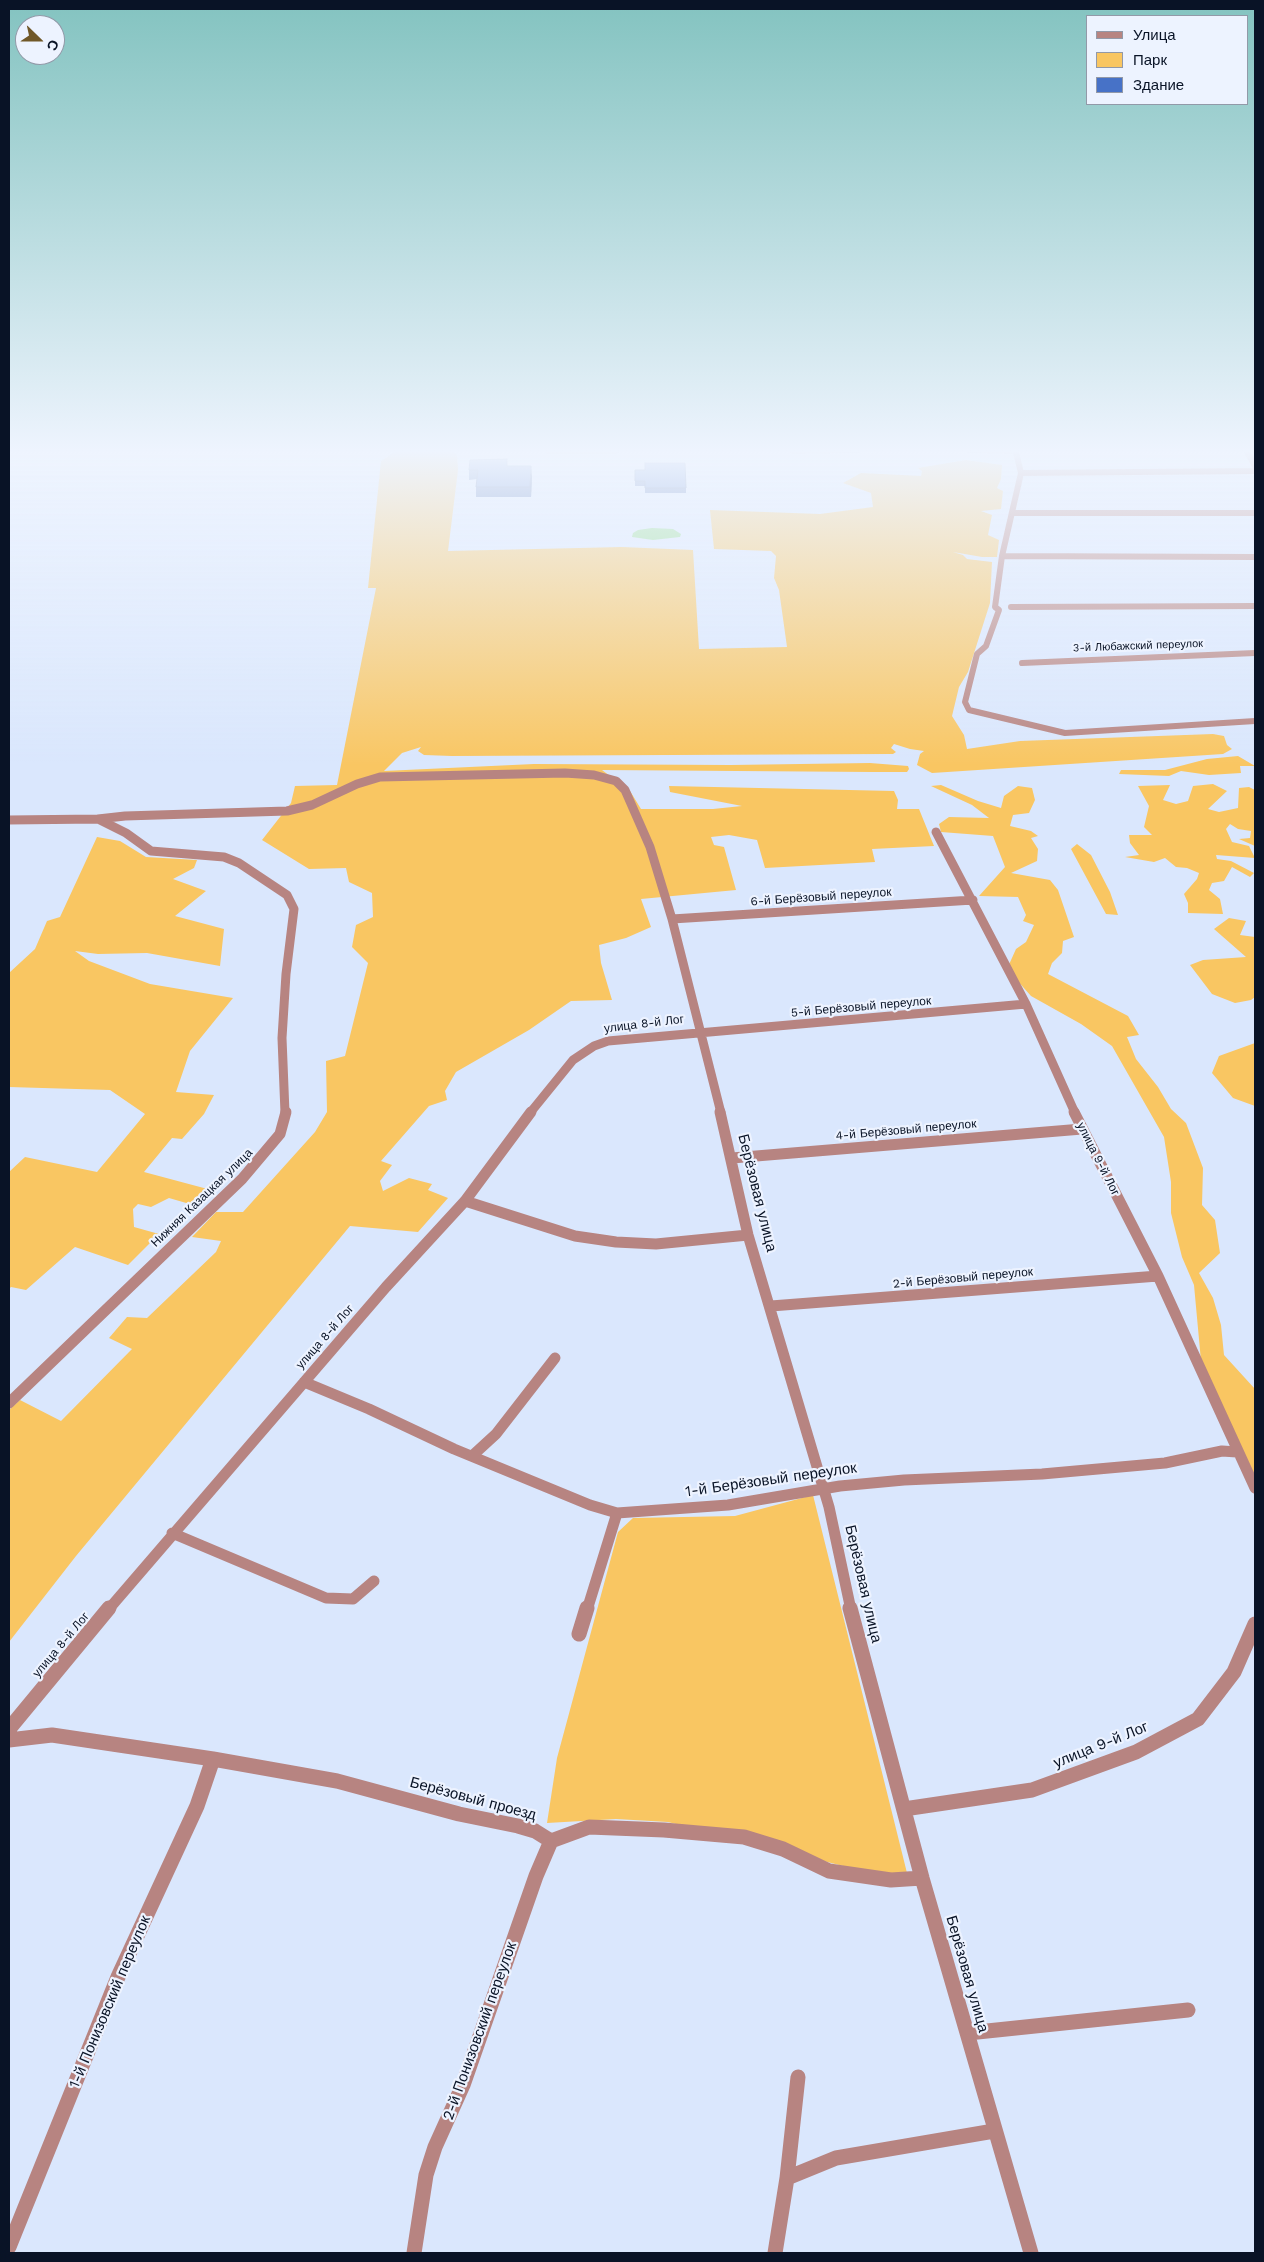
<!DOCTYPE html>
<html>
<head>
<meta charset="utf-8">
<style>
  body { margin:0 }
  #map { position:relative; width:1264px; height:2262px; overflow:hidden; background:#dae7fd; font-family:"Work Sans",sans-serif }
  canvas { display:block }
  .frame { position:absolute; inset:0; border:10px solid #091326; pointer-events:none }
  .legend { position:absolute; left:1086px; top:15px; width:162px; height:90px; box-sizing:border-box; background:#edf3ff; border:1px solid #9299a8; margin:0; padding:6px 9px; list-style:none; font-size:15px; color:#091326 }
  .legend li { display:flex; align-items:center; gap:10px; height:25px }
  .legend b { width:25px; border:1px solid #9299a8 }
  .north { position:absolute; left:15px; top:15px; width:50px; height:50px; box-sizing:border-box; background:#edf3ff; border:1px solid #9299a8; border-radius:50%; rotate:112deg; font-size:14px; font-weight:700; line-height:20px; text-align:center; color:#091326 }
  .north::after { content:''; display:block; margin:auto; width:18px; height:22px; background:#705829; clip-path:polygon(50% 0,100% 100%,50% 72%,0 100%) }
</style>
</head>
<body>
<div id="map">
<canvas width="1264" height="2262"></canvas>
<div class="frame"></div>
<ul class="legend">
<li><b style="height:6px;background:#b78481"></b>Улица</li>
<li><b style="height:14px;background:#f9c662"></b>Парк</li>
<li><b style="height:14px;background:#4772c7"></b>Здание</li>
</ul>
<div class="north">С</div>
</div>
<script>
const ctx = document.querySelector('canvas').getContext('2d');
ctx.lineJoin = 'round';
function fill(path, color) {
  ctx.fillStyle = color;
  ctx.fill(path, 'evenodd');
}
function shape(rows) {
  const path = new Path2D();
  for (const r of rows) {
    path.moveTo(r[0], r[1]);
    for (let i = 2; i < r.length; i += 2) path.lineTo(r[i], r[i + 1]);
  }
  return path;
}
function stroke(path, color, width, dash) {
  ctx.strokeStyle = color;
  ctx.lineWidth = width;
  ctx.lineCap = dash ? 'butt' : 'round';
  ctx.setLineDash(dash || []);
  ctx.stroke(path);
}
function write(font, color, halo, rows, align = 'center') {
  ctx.font = font + ' "Work Sans",sans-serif';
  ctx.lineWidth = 4.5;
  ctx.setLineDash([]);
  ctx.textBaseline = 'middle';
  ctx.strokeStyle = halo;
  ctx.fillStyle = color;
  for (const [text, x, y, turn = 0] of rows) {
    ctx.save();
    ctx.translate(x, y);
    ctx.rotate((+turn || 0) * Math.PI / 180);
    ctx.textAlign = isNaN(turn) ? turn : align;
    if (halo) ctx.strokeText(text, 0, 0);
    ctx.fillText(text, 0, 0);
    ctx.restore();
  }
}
fill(shape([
  [615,448,622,451,615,454,548,454,544,452],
  [791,448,1010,448,1012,454,925,451,792,454,788,451],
  [397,451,452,451,457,455,458,470,448,551,622,547,693,550,699,649,787,647,779,590,774,578,776,556,771,551,714,549,710,510,820,514,873,507,871,493,843,483,861,473,921,476,922,471,918,468,966,460,1002,465,1001,479,997,488,1003,491,1001,509,981,511,992,515,988,535,999,540,997,557,982,557,953,552,963,555,967,559,992,562,990,603,968,672,959,687,952,716,964,735,967,749,1020,741,1213,734,1224,736,1227,745,1232,749,1223,754,932,773,917,765,920,754,924,751,910,749,894,744,891,748,896,752,893,754,452,756,424,755,418,751,421,747,402,753,384,771,534,764,731,765,870,763,908,766,909,769,907,772,873,772,602,770,630,791,641,809,713,809,742,806,670,792,669,786,894,791,898,800,897,809,919,809,934,846,872,849,875,862,765,868,757,840,729,835,711,837,714,845,724,847,736,890,641,899,651,927,626,938,599,945,601,963,612,1000,571,1001,529,1030,456,1072,445,1091,447,1100,429,1106,381,1161,392,1165,380,1181,383,1191,409,1178,432,1184,428,1190,448,1198,418,1232,350,1226,76,1556,9,1642,9,1410,20,1400,61,1421,132,1349,109,1338,127,1317,147,1318,216,1252,221,1241,192,1237,216,1212,243,1212,315,1132,327,1112,326,1061,345,1056,368,963,352,947,356,925,373,917,372,893,349,882,346,868,309,869,262,840,291,803,295,786,337,785,376,588,368,588,381,461],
  [1238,756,1255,766,1240,766,1241,773,1209,775,1181,771,1169,776,1119,774,1121,770,1165,770,1207,759],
  [1213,784,1227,791,1208,809,1219,812,1238,808,1239,788,1249,787,1255,790,1255,846,1239,839,1250,838,1251,831,1238,829,1230,824,1226,829,1232,842,1249,846,1255,858,1216,855,1217,859,1231,861,1254,873,1250,877,1232,867,1224,881,1212,883,1209,890,1220,899,1223,914,1188,913,1188,903,1184,894,1197,879,1199,873,1187,868,1176,867,1165,858,1154,862,1125,857,1139,855,1130,843,1129,835,1152,835,1144,827,1149,806,1138,786,1170,785,1163,800,1176,804,1188,801,1193,786],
  [941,785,978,801,1001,808,1004,796,1018,786,1032,788,1035,800,1029,813,1013,815,1010,826,1031,831,1038,836,1031,838,1038,849,1037,861,1011,873,1050,880,1058,890,1074,937,1063,941,1062,953,1052,963,1048,974,1128,1016,1139,1035,1127,1037,1136,1059,1158,1087,1171,1109,1186,1123,1203,1168,1202,1205,1215,1220,1220,1253,1199,1273,1213,1298,1221,1325,1224,1355,1255,1389,1255,1480,1201,1361,1194,1285,1182,1257,1171,1213,1171,1182,1164,1137,1112,1046,1081,1024,1031,996,1007,969,1016,949,1026,942,1034,925,1023,921,1026,915,1018,897,979,896,1005,867,993,836,941,832,939,824,949,817,989,818,972,805,931,786],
  [97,837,120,841,146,857,197,860,194,868,173,879,206,891,175,916,224,929,220,966,147,953,98,954,75,951,89,961,150,984,233,998,190,1051,176,1092,214,1095,204,1114,182,1139,172,1138,144,1172,215,1191,200,1207,169,1198,151,1207,138,1204,133,1209,134,1227,159,1234,128,1265,75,1247,26,1290,11,1287,9,1289,9,1172,25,1157,97,1172,145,1114,110,1090,9,1087,9,973,35,949,47,921,60,917],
  [1077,844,1091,855,1110,892,1118,915,1106,914,1071,849],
  [1229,918,1246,921,1240,935,1255,937,1255,997,1251,1000,1235,1003,1212,994,1190,965,1203,960,1246,957,1214,929],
  [1255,1043,1255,1106,1233,1098,1212,1073,1219,1056],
  [813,1495,907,1873,891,1878,668,1822,616,1819,547,1823,557,1758,618,1532,633,1518,735,1516]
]), '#f9c662');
fill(shape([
  [652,528,673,529,681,534,680,537,653,540,632,537,633,533,638,530]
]), '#8cda85');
stroke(shape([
  [1015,448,1021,473,1002,556,995,607,999,610,986,646,977,654,965,702,969,710,1065,733,1255,721],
  [1245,448,1255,466],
  [1021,473,1255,471],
  [1013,513,1255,513],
  [1002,556,1255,557],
  [1011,607,1255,606],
  [1022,663,1255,653]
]), '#b78481', 6);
stroke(shape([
  [98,819,125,816,287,811,312,805,357,784,380,777,565,773,594,775,616,781,625,790,650,847,672,919,721,1113],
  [9,820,98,819,126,833,151,851,224,857,239,863,287,895,294,909,286,974,282,1038,285,1113],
  [936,832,1026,1004,1075,1113],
  [672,919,973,900],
  [530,1113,573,1060,594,1046,608,1041,1026,1004]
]), '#b78481', 9);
stroke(shape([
  [720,1112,748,1235,829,1507,851,1610],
  [1074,1112,1158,1276,1255,1488],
  [732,1158,1082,1129],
  [465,1201,575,1236,616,1242,656,1244,748,1235],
  [771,1306,1158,1276],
  [304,1382,369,1409,454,1449,590,1505,617,1513,728,1505,840,1486,904,1480,1042,1474,1165,1463,1222,1451,1237,1452],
  [9,1403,242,1179,280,1134,286,1112],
  [472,1456,496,1434,555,1358],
  [172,1533,326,1598,353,1599,374,1581],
  [108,1610,386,1287,465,1201,531,1112],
  [587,1610,617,1513]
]), '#b78481', 11);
stroke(shape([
  [850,1608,922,1878,1031,2253],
  [579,1634,587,1608],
  [9,1729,109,1608],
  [9,1740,52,1735,213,1759,337,1781,459,1814,518,1826,535,1831,551,1841,589,1827,664,1830,744,1837,783,1849,829,1871,891,1880,922,1878],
  [904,1809,1032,1790,1136,1752,1198,1719,1234,1672,1255,1624],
  [968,2033,1188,2010],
  [787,2178,798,2077],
  [9,2247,118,1977,197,1806,213,1759],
  [414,2253,426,2175,435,2147,463,2085,536,1876,551,1841],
  [775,2253,787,2178,836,2158,994,2131]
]), '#b78481', 15);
fill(shape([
  [508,466,532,476,531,497,476,497,476,487,477,479,469,480,469,470],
  [635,470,645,470,686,488,686,493,645,493,645,486,635,486]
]), '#3d62ab');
fill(shape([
  [531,466,532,476,531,497,530,487]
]), '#32508b');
const building = shape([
  [507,459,507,466,531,466,530,487,476,487,478,470,469,470,470,460,507,459],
  [645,463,685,463,686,488,645,488,645,481,635,481,635,470,645,470,645,463]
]);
fill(building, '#4772c7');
stroke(building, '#32508b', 1);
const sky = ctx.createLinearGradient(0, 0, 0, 765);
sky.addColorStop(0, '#83c3c0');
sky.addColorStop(0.59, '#eef4fe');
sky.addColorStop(1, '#eef4fe00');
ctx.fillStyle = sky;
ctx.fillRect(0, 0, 1264, 765);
write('11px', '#091326', '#edf3ff', [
  ["3-й Любажский переулок",1138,646,-2]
]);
write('12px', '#091326', '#edf3ff', [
  ["6-й Берёзовый переулок",821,897,-4],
  ["5-й Берёзовый переулок",861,1007,-5],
  ["улица 8-й Лог",644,1024,-7],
  ["4-й Берёзовый переулок",906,1130,-5],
  ["улица 9-й Лог",1098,1159,63],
  ["Нижняя Казацкая улица",202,1198,-44],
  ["2-й Берёзовый переулок",963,1278,-5],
  ["улица 8-й Лог",325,1337,-49],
  ["улица 8-й Лог",61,1645,-50]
]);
write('15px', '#091326', '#edf3ff', [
  ["Берёзовая улица",757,1193,76],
  ["1-й Берёзовый переулок",771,1480,-8],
  ["Берёзовая улица",863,1584,77],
  ["улица 9-й Лог",1101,1745,-22],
  ["Берёзовый проезд",473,1799,15],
  ["Берёзовая улица",967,1974,74],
  ["1-й Понизовский переулок",110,2002,-67],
  ["2-й Понизовский переулок",480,2031,-70]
]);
</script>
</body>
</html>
